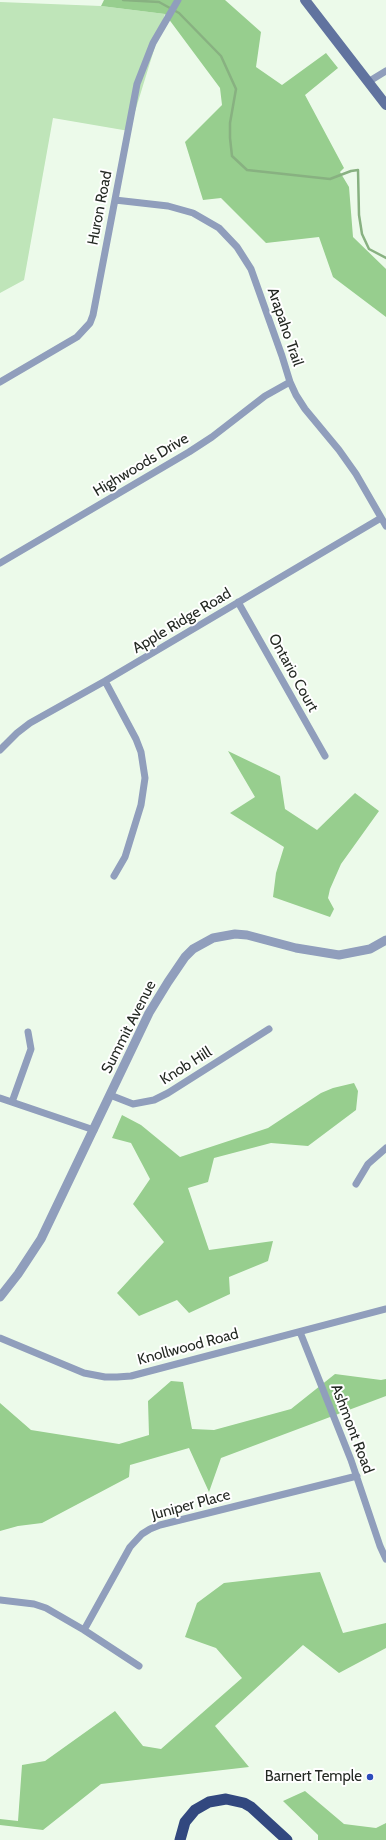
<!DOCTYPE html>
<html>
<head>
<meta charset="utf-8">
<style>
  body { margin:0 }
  canvas { display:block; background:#ecfaea }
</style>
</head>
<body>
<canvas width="386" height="1840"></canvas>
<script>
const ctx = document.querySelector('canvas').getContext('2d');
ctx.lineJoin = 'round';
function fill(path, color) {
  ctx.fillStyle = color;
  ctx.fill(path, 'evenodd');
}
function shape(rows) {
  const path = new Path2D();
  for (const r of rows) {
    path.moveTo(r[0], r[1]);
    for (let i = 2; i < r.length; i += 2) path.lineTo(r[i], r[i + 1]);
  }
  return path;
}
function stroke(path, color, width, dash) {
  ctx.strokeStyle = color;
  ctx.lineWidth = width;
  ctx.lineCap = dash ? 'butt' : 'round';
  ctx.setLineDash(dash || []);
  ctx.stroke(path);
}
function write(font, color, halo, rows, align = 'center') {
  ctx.font = font + ' Cabin,sans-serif';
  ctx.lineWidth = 4;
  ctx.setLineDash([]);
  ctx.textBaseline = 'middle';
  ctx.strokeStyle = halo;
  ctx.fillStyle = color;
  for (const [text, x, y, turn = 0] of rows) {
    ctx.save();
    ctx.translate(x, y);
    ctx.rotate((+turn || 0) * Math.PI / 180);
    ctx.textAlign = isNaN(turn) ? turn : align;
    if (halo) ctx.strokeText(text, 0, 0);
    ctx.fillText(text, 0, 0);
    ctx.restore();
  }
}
fill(shape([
  [0,2,101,6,165,14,129,131,53,118,24,280,0,293]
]), '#bfe5b9');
fill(shape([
  [104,0,225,0,261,32,256,67,282,85,326,53,338,68,305,95,344,168,340,172,349,187,353,237,386,269,386,317,333,277,319,237,266,243,221,198,203,200,185,142,222,105,220,88,165,14,101,6],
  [228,751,280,776,285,809,317,830,355,793,379,811,341,864,330,889,328,898,334,909,330,917,273,897,276,873,284,847,230,813,255,797],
  [354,1083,358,1091,356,1110,308,1146,271,1143,214,1158,208,1182,188,1188,209,1250,273,1241,268,1261,229,1277,230,1294,189,1313,177,1300,139,1316,117,1293,164,1242,133,1204,150,1179,131,1143,112,1138,122,1115,141,1125,180,1157,268,1128,321,1093,333,1088],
  [335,1374,381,1380,386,1379,386,1396,221,1458,209,1492,189,1448,130,1465,129,1477,42,1523,18,1526,0,1531,0,1403,31,1430,119,1444,149,1435,148,1401,171,1381,183,1382,192,1429,214,1430,291,1409],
  [320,1572,343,1633,386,1623,386,1648,339,1673,303,1645,215,1726,249,1767,101,1784,43,1830,0,1825,0,1819,18,1821,22,1765,45,1761,115,1711,143,1746,161,1749,242,1678,216,1648,185,1637,197,1603,224,1583],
  [305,1791,344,1824,376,1828,386,1823,386,1840,318,1840,318,1835,283,1801]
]), '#97ce8e');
stroke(shape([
  [123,0,159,2,179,13,221,56,236,89,230,123,230,138,232,156,247,170,330,179,351,171,358,170,359,215,362,234,369,249,386,258]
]), '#88b181', 2.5);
stroke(shape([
  [368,82,386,71],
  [115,200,168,206,193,213,219,228,237,247,251,269,282,356,290,382,296,395,305,409,339,450,356,474,386,526],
  [0,382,77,337,90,323,93,315,137,84,153,43,178,0],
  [0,563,189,452,212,437,265,396,290,382],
  [238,602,325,756],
  [105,681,136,739,141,752,145,778,141,805,125,857,114,876],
  [0,750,17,733,30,723,105,681,381,518],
  [110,1095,133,1104,154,1100,168,1093,269,1029],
  [0,1098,94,1130],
  [12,1102,31,1049,28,1032],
  [356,1184,368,1164,386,1148],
  [300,1332,351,1460,380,1546,386,1559],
  [0,1338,84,1373,105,1377,117,1377,131,1376,386,1309],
  [0,1600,34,1604,46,1608,84,1630,139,1666],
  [84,1630,130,1547,142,1534,150,1529,160,1525,357,1476]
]), '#909ebc', 7);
stroke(shape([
  [0,1297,18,1274,41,1239,149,1013,168,982,185,957,193,949,213,938,235,934,247,935,296,948,339,955,370,949,386,940]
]), '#909ebc', 9);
stroke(shape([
  [305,0,386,105]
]), '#61739f', 10);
stroke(shape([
  [180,1840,185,1822,195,1810,209,1802,226,1799,244,1803,251,1807,287,1840]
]), '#32487f', 11);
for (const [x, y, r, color] of [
  [370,1777,4,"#2b4cbc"]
]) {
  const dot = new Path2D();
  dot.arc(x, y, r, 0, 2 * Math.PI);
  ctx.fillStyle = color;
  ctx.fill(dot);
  stroke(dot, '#fff', 1.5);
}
write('15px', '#242923', '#fff', [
  ["Huron Road",100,208,-79],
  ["Arapaho Trail",285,327,71],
  ["Highwoods Drive",141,465,-31],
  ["Apple Ridge Road",182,621,-31],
  ["Ontario Court",293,673,61],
  ["Summit Avenue",129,1027,-63],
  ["Knob Hill",186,1066,-32],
  ["Knollwood Road",188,1347,-15],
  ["Ashmont Road",352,1429,69],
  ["Juniper Place",191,1505,-15]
]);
write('15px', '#242923', '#fff', [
  ["Barnert Temple",362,1777]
], 'right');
</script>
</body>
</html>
